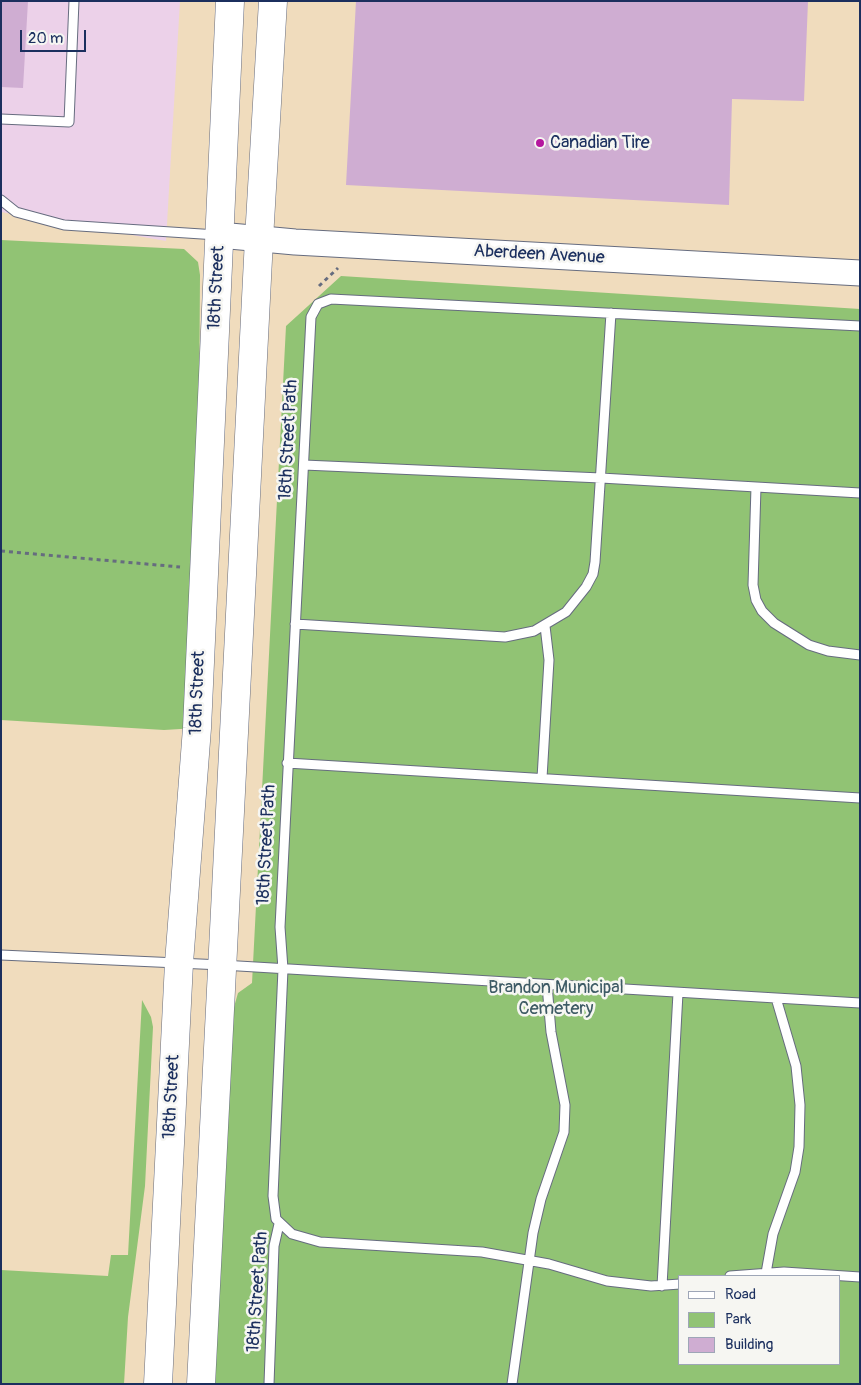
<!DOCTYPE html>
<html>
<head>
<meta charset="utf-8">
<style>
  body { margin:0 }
  #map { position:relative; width:861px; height:1385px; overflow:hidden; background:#f0dcbd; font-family:Pangolin,sans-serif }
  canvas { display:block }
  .frame { position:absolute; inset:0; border:2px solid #1b2f5e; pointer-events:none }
  .legend { position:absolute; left:678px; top:1275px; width:162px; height:90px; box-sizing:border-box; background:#f6f6f2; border:1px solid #9ea6b7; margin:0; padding:6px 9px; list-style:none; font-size:15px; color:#1b2f5e }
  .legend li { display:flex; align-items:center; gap:10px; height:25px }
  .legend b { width:25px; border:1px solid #9ea6b7 }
  .scale { position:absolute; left:20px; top:30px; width:66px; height:22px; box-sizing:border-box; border:2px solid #1b2f5e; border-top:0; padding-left:6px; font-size:15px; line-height:18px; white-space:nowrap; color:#1b2f5e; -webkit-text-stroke:4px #f6f6f2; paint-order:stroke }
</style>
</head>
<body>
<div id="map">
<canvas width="861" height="1385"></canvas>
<div class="frame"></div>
<ul class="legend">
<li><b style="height:6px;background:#fff"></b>Road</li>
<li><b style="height:14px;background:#91c374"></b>Park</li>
<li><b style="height:14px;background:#cfadd2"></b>Building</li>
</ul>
<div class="scale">20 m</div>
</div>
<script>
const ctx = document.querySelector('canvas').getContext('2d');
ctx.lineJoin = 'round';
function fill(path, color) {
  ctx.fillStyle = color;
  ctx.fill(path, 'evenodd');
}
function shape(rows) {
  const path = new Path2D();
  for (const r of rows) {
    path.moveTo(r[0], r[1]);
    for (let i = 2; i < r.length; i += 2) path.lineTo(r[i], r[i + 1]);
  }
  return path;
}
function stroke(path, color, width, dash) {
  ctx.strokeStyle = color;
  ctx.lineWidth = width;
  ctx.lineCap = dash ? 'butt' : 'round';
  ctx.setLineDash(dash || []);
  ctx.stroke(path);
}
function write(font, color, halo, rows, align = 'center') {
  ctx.font = font + ' Pangolin,sans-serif';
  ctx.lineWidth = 5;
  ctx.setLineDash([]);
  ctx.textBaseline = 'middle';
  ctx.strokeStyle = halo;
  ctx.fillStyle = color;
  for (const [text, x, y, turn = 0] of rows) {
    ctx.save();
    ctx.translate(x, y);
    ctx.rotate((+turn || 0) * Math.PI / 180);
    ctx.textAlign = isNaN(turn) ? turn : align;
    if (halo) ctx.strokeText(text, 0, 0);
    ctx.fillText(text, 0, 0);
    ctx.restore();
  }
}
fill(shape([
  [1,1,180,1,166,241,1,212]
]), '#ecd1e9');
fill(shape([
  [1,240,184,249,198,262,200,275,197,728,164,730,1,720],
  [341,276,860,309,860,1384,214,1384,234,1007,238,993,252,983,286,326],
  [680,1276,840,1276,840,1364,680,1364],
  [142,1000,151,1017,153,1027,145,1186,128,1317,124,1384,1,1384,1,1270,108,1276,111,1255,128,1255]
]), '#91c374');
fill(shape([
  [1,1,28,1,23,88,1,87],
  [356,1,808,1,804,101,732,99,729,205,346,185]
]), '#cfadd2');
const lane = shape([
  [1,119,69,122,74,1],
  [1,200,16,212,64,225,217,235],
  [304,465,601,478,860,493],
  [756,487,753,585,756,600,762,611,774,623,809,645,828,651,860,655],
  [295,624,505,637,534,631,566,612,586,587,593,574,595,562,611,313],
  [287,763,860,798],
  [542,778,549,660,545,626],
  [1,955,222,965,860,1003],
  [766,1273,773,1234,795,1172,799,1147,800,1105,796,1066,776,998],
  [730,1276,784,1272,860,1277],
  [680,1284,651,1286,607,1281,549,1264,482,1252,320,1242,292,1234,276,1219,273,1196,283,969,280,927,311,317,318,304,331,299,860,326],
  [662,1286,678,993],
  [269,1384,274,1246,279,1224],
  [512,1384,533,1233,541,1199,564,1132,565,1105,551,1032,547,985]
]);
const secondary = shape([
  [219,235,295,242,860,273]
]);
const primary = shape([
  [158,1384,179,963,197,728,230,1],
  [201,1384,259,239,273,1]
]);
stroke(lane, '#666c7f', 11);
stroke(secondary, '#666c7f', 27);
stroke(primary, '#666c7f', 29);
stroke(shape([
  [319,286,338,268],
  [1,551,180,567]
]), '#666c7f', 3, [4, 4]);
stroke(lane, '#fff', 9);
stroke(secondary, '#fff', 25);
stroke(primary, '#fff', 28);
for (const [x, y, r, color] of [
  [540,143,5,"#b5179e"]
]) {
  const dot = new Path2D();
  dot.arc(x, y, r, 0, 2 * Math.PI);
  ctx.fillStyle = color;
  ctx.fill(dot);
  stroke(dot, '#f6f6f2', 2);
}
write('18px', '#1b2f5e', '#f6f6f2', [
  ["Canadian Tire",550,143]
], 'left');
write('18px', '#1b2f5e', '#f6f6f2', [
  ["Aberdeen Avenue",539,255,3],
  ["18th Street",217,288,-87],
  ["18th Street Path",289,440,-87],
  ["18th Street",198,693,-88],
  ["18th Street Path",267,845,-87],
  ["18th Street",172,1097,-87],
  ["18th Street Path",258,1292,-86]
]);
write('18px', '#3e5b65', '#f6f6f2', [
  ["Brandon Municipal",556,988],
  ["Cemetery",556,1009]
]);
</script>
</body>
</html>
